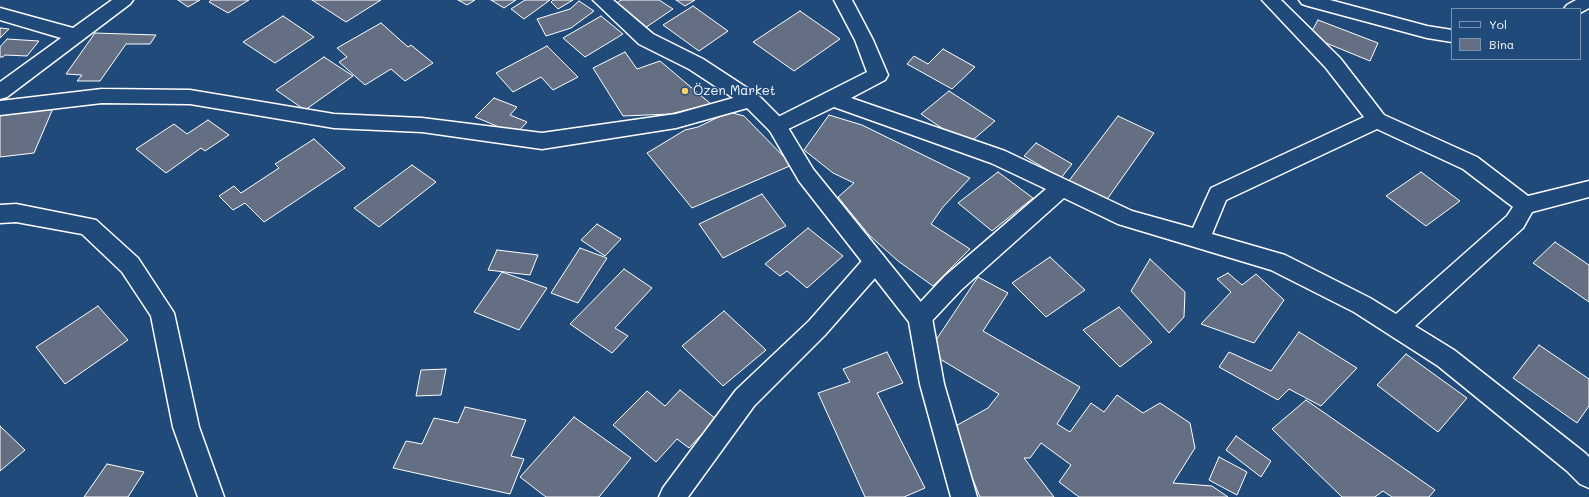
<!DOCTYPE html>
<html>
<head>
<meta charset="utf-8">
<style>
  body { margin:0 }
  #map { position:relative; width:1589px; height:497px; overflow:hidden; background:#1f4a7a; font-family:Mali,sans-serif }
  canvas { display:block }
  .legend { position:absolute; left:1451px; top:8px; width:130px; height:52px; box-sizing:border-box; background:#1f4a7a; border:1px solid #7992af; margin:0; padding:5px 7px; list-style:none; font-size:12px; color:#fff }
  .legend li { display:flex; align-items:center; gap:8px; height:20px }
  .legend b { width:20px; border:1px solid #7992af }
</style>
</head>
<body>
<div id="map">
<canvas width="1589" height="497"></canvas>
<ul class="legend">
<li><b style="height:5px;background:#1f4a7a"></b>Yol</li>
<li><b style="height:11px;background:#646f83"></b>Bina</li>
</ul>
</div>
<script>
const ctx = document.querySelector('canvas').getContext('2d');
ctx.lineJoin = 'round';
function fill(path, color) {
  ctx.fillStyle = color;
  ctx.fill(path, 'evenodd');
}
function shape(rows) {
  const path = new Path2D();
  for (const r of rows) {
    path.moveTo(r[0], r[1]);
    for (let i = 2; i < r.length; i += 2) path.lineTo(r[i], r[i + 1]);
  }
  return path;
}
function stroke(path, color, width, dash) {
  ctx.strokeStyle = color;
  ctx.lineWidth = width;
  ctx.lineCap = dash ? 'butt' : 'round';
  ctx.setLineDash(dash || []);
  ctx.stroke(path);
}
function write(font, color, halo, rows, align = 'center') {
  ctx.font = font + ' Mali,sans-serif';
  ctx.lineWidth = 3;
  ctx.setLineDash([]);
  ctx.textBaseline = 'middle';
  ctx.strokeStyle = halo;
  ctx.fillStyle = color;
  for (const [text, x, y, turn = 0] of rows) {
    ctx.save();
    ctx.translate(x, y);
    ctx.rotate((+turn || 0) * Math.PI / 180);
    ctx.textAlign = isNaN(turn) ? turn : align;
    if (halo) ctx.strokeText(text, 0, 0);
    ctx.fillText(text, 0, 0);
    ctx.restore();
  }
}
const building = shape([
  [178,0,200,0,188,7,178,0],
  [211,0,249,0,228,13,209,2,211,0],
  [312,0,381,0,346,22,312,0],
  [458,0,475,0,467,5,458,0],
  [491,0,516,0,504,8,491,0],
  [525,0,550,0,524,19,511,9,525,0],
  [553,0,573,0,558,9,551,2,553,0],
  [621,0,659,0,673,9,639,32,610,8,621,0],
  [676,0,695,0,685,6,676,0],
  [579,1,594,11,571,28,546,36,537,19,570,9,579,1],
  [693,6,728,31,699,51,663,25,693,6],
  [800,11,840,39,794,71,753,42,800,11],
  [283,16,314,37,275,63,243,42,283,16],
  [601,16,623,34,585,57,563,38,601,16],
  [1318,20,1378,43,1370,61,1309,36,1318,20],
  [381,23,408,47,411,45,433,63,405,81,391,69,365,85,339,62,347,57,337,48,381,23],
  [0,28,9,29,0,38,0,28],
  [95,33,156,35,150,44,126,44,100,81,77,81,82,75,66,74,95,33],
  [7,39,39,41,27,56,5,55,3,57,0,57,0,47,7,39],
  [547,46,578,77,553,90,541,77,513,92,496,73,547,46],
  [943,49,975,67,952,89,907,64,914,56,928,64,943,49],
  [625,52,637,69,660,61,711,104,670,114,623,116,593,68,625,52],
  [324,57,353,76,305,110,276,90,324,57],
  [949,91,995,121,967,145,921,114,949,91],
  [494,98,517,107,510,115,527,122,516,134,475,117,494,98],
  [54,106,34,153,0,157,0,111,54,106],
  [729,112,744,116,792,165,692,208,647,153,685,130,698,127,729,112],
  [829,115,862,125,970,178,943,207,931,224,970,249,933,286,898,261,869,235,838,197,854,183,833,173,804,150,829,115],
  [1118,116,1154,133,1103,205,1065,186,1118,116],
  [208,120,229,135,205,151,201,148,166,173,136,149,174,124,187,134,208,120],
  [314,139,345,168,264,222,245,203,233,210,219,196,234,186,241,193,279,168,275,164,314,139],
  [1036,143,1072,164,1061,178,1024,156,1036,143],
  [412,165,436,182,379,227,354,208,412,165],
  [998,172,1033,198,992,231,958,203,998,172],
  [1421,172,1460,201,1426,226,1386,196,1421,172],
  [762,194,786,226,723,258,699,224,762,194],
  [597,224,621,239,605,256,581,240,597,224],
  [808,228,843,256,807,288,787,271,780,276,765,264,808,228],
  [1555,242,1589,265,1589,302,1533,263,1555,242],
  [580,248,607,258,578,303,551,293,580,248],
  [497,250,538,255,530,275,488,270,497,250],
  [1050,257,1085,290,1046,317,1012,283,1050,257],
  [1150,259,1185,292,1184,317,1169,333,1131,291,1150,259],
  [624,269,652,288,615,328,628,336,612,353,570,324,624,269],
  [502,272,547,288,519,330,474,312,502,272],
  [1228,273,1242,285,1256,274,1284,300,1254,343,1201,324,1231,292,1217,279,1228,273],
  [978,277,1008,293,983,331,1080,387,1057,424,1070,432,1091,403,1104,412,1117,395,1143,413,1160,403,1190,423,1195,448,1173,483,1212,486,1228,497,1079,497,1059,482,1071,465,1041,443,1030,458,1024,458,1054,497,980,497,952,428,988,408,999,394,928,352,978,277],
  [98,306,128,340,65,384,36,347,98,306],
  [1119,307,1152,342,1120,367,1083,330,1119,307],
  [724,311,766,350,723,386,682,346,724,311],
  [1299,332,1357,368,1321,406,1289,389,1278,400,1219,367,1229,352,1271,371,1299,332],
  [1539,345,1589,379,1589,406,1577,423,1513,378,1539,345],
  [887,352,903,383,877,393,925,488,904,497,865,497,818,393,850,382,843,369,887,352],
  [1406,354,1467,398,1438,432,1377,385,1406,354],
  [446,369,441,395,416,396,421,370,446,369],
  [680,390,716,419,689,448,677,439,656,462,613,425,647,391,665,406,680,390],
  [1306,400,1435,490,1429,497,1392,497,1383,491,1375,497,1342,497,1272,429,1306,400],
  [465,407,526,420,511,456,524,459,510,494,393,468,406,441,422,444,434,418,458,423,465,407],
  [574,417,631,458,599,497,546,497,520,477,574,417],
  [0,426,25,450,0,471,0,426],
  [1236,436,1271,461,1261,477,1226,450,1236,436],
  [1219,457,1247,472,1237,495,1209,480,1219,457],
  [107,464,144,472,128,497,84,497,107,464]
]);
fill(building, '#646f83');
stroke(building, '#fff', 1);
const minor = shape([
  [112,0,133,0,130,4,7,97,0,99,0,82,61,38,0,20,0,8,73,28,112,0],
  [834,0,852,0,873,40,888,75,885,80,851,98,1005,151,1132,211,1193,228,1211,188,1364,117,1326,68,1262,0,1281,0,1340,58,1384,115,1477,157,1528,196,1589,181,1589,197,1532,212,1523,228,1415,326,1454,350,1585,453,1589,457,1589,488,1580,484,1567,471,1438,366,1354,312,1271,270,1118,224,1064,198,961,290,928,325,920,328,912,325,908,318,912,311,945,276,1046,189,991,163,834,107,784,131,777,133,770,131,767,126,770,121,867,72,855,40,834,0],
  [1377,129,1463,169,1513,207,1507,216,1396,314,1370,298,1285,255,1212,234,1226,200,1377,129],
  [102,89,190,90,334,114,422,118,542,133,676,114,751,93,758,95,761,100,758,105,676,128,542,149,422,132,334,128,190,104,102,103,0,115,0,101,102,89],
  [16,204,96,220,138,258,174,313,199,427,224,497,198,497,173,427,151,316,122,272,82,234,16,222,0,223,0,205,16,204],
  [875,253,883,255,886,262,883,269,825,335,754,406,688,497,659,497,663,488,736,390,809,321,867,255,875,253]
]);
const tertiary = shape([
  [593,0,613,0,653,34,703,59,758,95,784,121,813,169,928,311,932,318,944,384,977,497,951,497,920,384,909,322,799,181,770,131,744,105,689,69,639,44,593,0],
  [1299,0,1330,0,1427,26,1452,30,1452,42,1427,38,1308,6,1302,4,1299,0],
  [1576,0,1589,0,1589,8,1580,13,1580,9,1564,9,1567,5,1576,0]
]);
stroke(minor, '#fff', 3);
stroke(tertiary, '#fff', 3);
fill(minor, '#1f4a7a');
fill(tertiary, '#1f4a7a');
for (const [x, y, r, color] of [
  [685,91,4,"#ffd166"]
]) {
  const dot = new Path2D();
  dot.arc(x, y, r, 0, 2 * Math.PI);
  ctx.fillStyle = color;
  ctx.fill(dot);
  stroke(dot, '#1f4a7a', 1.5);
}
write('13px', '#fff', '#1f4a7a', [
  ["Özen Market",693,91]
], 'left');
</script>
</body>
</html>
